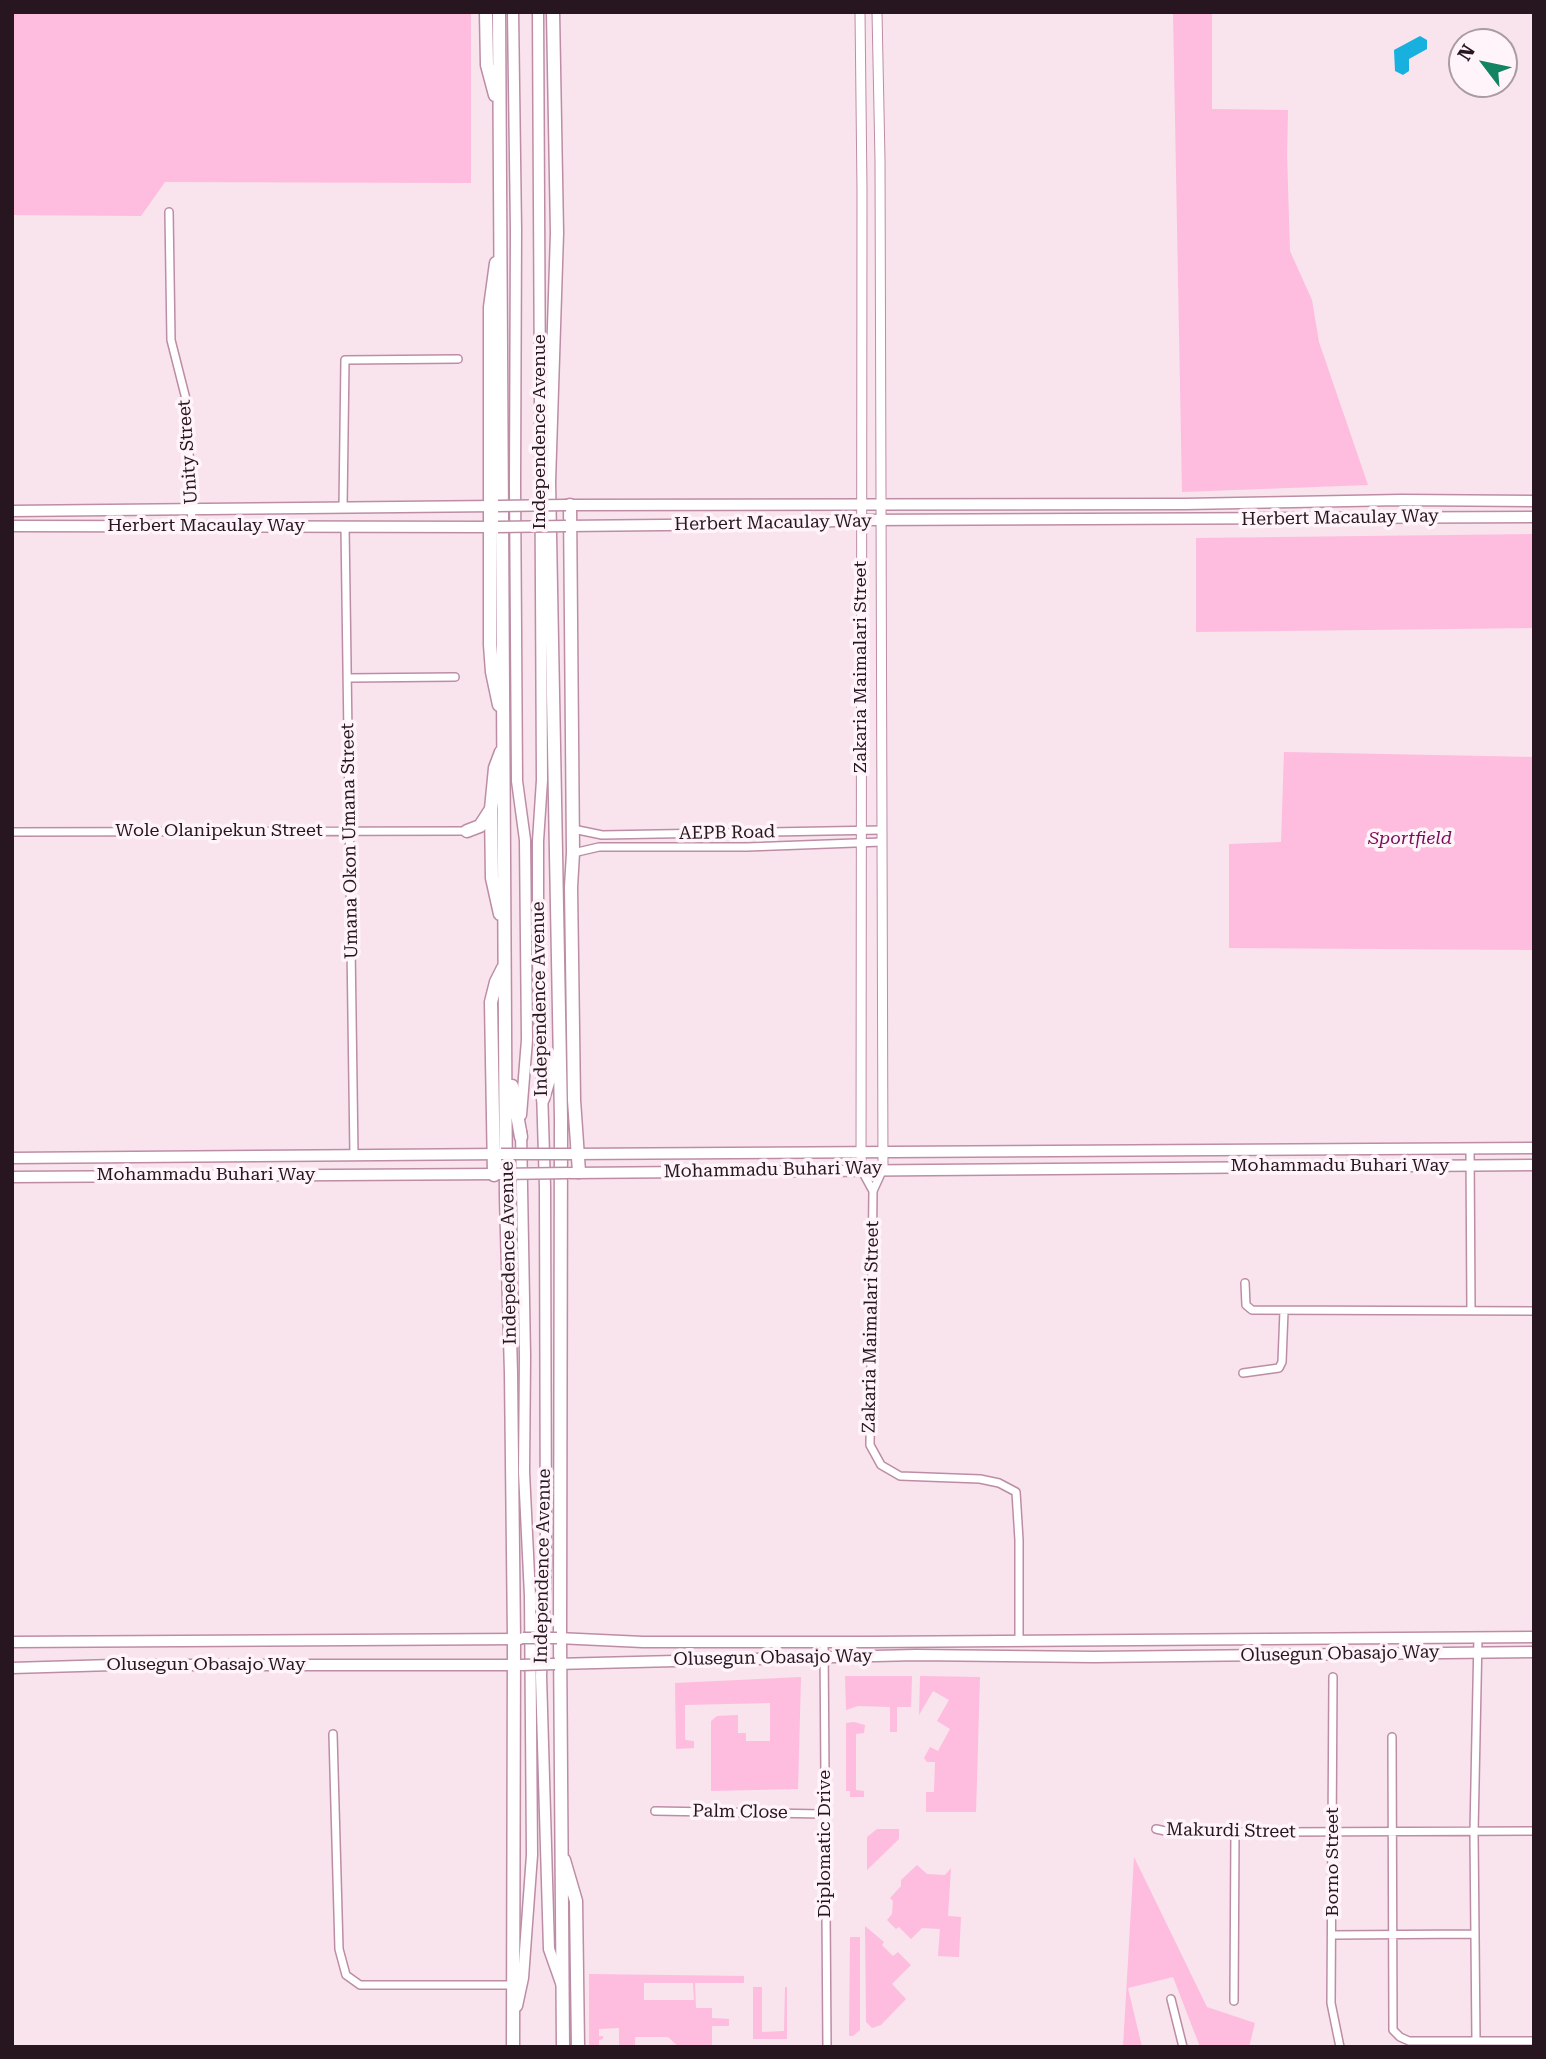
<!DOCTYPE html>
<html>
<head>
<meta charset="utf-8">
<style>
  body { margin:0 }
  #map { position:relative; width:1546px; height:2059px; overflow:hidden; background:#f9e3ed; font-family:"Roboto Serif",serif }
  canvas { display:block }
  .frame { position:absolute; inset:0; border:14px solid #27151f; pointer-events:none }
  .north { position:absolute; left:1448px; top:28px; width:70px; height:70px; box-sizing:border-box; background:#fff4f9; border:2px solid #a99ba2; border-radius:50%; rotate:302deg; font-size:19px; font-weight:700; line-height:28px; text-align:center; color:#27151f }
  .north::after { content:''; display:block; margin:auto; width:24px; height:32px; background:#128462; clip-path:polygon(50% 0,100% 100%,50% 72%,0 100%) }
</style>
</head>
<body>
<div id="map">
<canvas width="1546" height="2059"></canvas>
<div class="frame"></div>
<div class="north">N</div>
</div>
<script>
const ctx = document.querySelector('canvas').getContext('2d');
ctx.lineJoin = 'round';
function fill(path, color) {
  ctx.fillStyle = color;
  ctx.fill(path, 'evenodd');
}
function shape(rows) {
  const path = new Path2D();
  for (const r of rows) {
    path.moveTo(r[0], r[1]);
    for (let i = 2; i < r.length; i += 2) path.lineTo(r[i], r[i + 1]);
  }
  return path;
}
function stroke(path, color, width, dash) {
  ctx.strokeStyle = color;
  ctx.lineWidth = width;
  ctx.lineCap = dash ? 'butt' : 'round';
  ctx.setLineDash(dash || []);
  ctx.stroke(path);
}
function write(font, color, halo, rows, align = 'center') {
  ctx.font = font + ' "Roboto Serif",serif';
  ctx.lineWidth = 7;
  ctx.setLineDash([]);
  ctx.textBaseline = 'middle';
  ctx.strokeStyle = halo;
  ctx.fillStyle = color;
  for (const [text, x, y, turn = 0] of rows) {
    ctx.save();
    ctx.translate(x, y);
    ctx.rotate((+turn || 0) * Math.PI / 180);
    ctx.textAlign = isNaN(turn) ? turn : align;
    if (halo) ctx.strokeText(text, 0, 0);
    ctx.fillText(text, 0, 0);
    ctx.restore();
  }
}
fill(shape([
  [12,12,471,12,471,183,165,182,141,216,12,215],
  [1173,12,1212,12,1212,109,1288,110,1287,155,1290,251,1312,300,1319,342,1368,485,1182,492],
  [1534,534,1534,628,1196,632,1196,538],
  [1284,752,1534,757,1534,950,1229,948,1229,844,1281,842],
  [845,1676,912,1676,911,1707,897,1707,897,1732,890,1732,890,1707,858,1706,846,1710],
  [920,1676,980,1677,976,1812,926,1812,926,1792,934,1792,935,1762,927,1762,924,1758,930,1747,938,1751,950,1729,937,1721,949,1700,933,1691,919,1715],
  [801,1677,798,1789,711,1791,711,1721,717,1716,738,1715,738,1733,746,1733,746,1741,770,1741,770,1703,685,1705,685,1740,694,1741,694,1748,676,1749,675,1683],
  [854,1722,865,1725,864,1733,856,1734,856,1790,864,1791,864,1797,850,1797,850,1791,846,1791,846,1723],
  [877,1829,899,1829,899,1839,867,1870,867,1837],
  [1134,1857,1207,2007,1255,2023,1249,2047,1200,2047,1173,1977,1128,1988,1142,2047,1123,2047],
  [917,1865,927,1874,945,1875,951,1868,948,1916,961,1917,959,1957,938,1956,940,1929,922,1928,911,1939,899,1927,896,1929,887,1920,892,1914,893,1901,890,1898,901,1886,901,1880],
  [865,1926,884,1942,882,1945,893,1956,898,1952,911,1965,892,1984,906,1999,881,2025,872,2028,866,2022],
  [850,1937,860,1937,860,2030,853,2036,849,2036],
  [589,1974,744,1976,744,1983,695,1983,696,2008,712,2008,712,2018,729,2019,729,2026,712,2026,712,2047,679,2047,668,2037,635,2037,635,2047,619,2047,619,2028,599,2029,599,2036,603,2036,603,2039,599,2040,599,2046,603,2047,589,2047],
  [644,1983,693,1983,694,2000,644,2000],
  [753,1987,762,1987,762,2032,784,2031,785,1987,787,1987,787,2039,753,2039]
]), '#febcdf');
fill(shape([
  [1420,36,1427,40,1427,49,1409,59,1409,71,1403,75,1395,71,1394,50]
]), '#17b0df');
const minor = shape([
  [169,212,171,340,187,403,192,526],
  [343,507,345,360,458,359],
  [345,526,354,1155],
  [348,678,455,677],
  [573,829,602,835,882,830],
  [12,832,467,831],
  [573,853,599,847,747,847,882,842],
  [1470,1148,1471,1311],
  [861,1169,873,1191],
  [883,1169,873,1191,870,1445,881,1465,900,1476,980,1479,999,1483,1016,1492,1019,1540,1019,1640],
  [1245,1283,1246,1305,1252,1310,1534,1311],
  [1243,1373,1279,1368,1282,1362,1284,1311],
  [824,1642,827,2047],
  [1333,1677,1331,2003,1340,2047],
  [333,1734,339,1949,346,1975,360,1985,512,1985],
  [1392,1737,1393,2030,1400,2037,1409,2041,1534,2041],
  [655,1811,824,1814],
  [1156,1829,1170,1832,1279,1832,1534,1831],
  [1333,1935,1474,1934],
  [1171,1999,1183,2047],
  [1234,2001,1235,1831],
  [1476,2041,1474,1832,1478,1637]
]);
const tertiary = shape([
  [860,12,862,190,861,1169],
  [877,12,880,160,883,1169]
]);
const secondary = shape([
  [513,12,516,230,515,485,517,781,525,840,527,1040,521,1115],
  [538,12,542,780,538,841,538,960,545,1187,546,1563,541,1676,549,1949,561,1983],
  [566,505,1185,504,1401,500,1534,501],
  [12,511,496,506],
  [12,526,496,527],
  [566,526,760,524,861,520,1534,517],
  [571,1154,1534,1148],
  [12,1158,501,1154],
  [571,1173,1534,1165],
  [12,1177,499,1174],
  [557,1638,643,1642,870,1642,1534,1637],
  [12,1642,520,1639],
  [555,1664,916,1655,1094,1657,1534,1652],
  [12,1668,113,1665,520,1665],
  [517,2006,523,1978,532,1855,530,1596,524,1472,525,1356,521,1131]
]);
const primary = shape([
  [486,12,487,65,495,95],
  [499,12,506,1197,511,1373,514,1639,513,2047],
  [553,12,557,233,549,482,561,1118,560,1638,563,2047],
  [496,263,490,307,490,645,492,672,499,705],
  [570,505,573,853,571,887,574,1100,579,1172],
  [467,831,480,826,491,809],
  [500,914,492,878,491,809,495,768,501,752],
  [512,1086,521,1137],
  [543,1099,556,1056],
  [494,1175,491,1002,496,982,503,968],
  [564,1860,576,1901,578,2047]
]);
stroke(minor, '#bd8da6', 10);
stroke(tertiary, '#bd8da6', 11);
stroke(secondary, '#bd8da6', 13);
stroke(primary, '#bd8da6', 15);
stroke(minor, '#fff', 7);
stroke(tertiary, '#fff', 9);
stroke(secondary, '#fff', 10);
stroke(primary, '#fff', 12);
const secondaryBridge = shape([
  [498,506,566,505],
  [498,527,566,526],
  [501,1154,570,1154],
  [500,1174,568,1173],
  [523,1638,557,1638],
  [522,1665,555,1664]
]);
stroke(secondaryBridge, '#bd8da6', 13, []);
stroke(secondaryBridge, '#fff', 10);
write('18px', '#27151f', '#fff4f9', [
  ["Independence Avenue",540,432,-90],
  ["Unity Street",188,452,-94],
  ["Herbert Macaulay Way",1340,518,-1],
  ["Herbert Macaulay Way",773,523,-1],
  ["Herbert Macaulay Way",206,526],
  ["Zakaria Maimalari Street",861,667,-90],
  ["Wole Olanipekun Street",219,831],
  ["AEPB Road",727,833,-1],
  ["Umana Okon Umana Street",350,841,-91],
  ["Independence Avenue",540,999,-91],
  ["Mohammadu Buhari Way",1340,1166],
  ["Mohammadu Buhari Way",773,1170,-1],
  ["Mohammadu Buhari Way",206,1175],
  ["Indepedence Avenue",509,1253,-91],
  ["Zakaria Maimalari Street",871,1327,-89],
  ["Independence Avenue",543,1566,-89],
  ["Olusegun Obasajo Way",1340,1654,-1],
  ["Olusegun Obasajo Way",773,1658,-1],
  ["Olusegun Obasajo Way",206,1665],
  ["Palm Close",740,1812,1],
  ["Makurdi Street",1231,1831,1],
  ["Diplomatic Drive",825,1844,-90],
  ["Borno Street",1333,1862,-90]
]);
write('italic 18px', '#7a0c56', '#fff4f9', [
  ["Sportfield",1410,839]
]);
</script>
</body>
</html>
